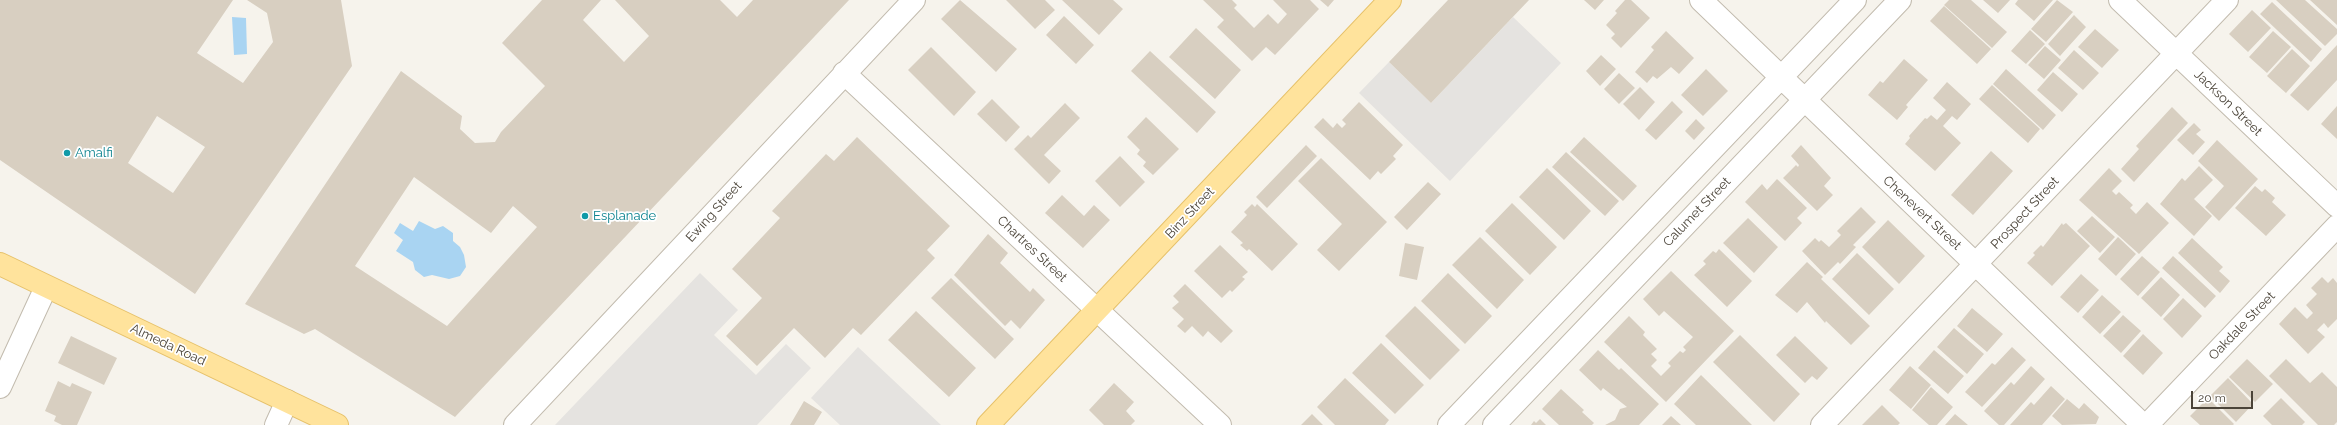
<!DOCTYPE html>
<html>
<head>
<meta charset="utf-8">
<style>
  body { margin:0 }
  #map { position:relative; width:2337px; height:425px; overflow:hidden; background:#f6f3ec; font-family:Raleway,sans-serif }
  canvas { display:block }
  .scale { position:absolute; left:2191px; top:391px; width:62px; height:18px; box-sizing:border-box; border:2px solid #4b4439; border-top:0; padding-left:5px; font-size:12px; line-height:14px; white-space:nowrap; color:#4b4439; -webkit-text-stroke:3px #fff; paint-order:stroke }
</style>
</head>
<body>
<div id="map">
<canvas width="2337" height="425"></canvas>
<div class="scale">20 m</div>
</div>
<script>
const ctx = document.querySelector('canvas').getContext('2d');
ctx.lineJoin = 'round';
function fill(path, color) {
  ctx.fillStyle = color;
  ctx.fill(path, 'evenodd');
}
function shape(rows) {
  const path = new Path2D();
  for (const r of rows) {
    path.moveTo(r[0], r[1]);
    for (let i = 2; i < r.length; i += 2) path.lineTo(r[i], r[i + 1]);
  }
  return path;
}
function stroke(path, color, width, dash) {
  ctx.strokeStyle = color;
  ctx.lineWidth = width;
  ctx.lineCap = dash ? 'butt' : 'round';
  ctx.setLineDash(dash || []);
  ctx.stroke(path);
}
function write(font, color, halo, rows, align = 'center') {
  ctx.font = font + ' Raleway,sans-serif';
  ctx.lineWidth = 3.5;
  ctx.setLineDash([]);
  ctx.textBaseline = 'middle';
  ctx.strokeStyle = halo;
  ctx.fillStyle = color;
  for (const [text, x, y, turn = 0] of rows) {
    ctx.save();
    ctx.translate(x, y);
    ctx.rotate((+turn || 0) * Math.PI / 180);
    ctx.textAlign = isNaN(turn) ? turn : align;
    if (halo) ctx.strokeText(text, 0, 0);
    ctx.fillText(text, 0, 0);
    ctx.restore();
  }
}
fill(shape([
  [1513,17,1561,63,1450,181,1359,93,1389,62,1431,103],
  [700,273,738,310,714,335,756,375,786,344,811,368,757,425,555,425],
  [858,347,941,425,840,425,811,398]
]), '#e5e3e0');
fill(shape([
  [232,17,246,18,247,54,234,55],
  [419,221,435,229,443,226,453,233,453,241,460,247,464,255,466,267,460,276,449,279,432,275,424,277,415,270,413,262,396,251,403,240,394,233,400,223,413,231]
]), '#a9d4f2');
fill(shape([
  [0,0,233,0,197,53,243,83,273,42,267,13,247,0,341,0,352,66,195,294,0,160],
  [157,116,205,147,173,193,128,163],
  [542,0,601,0,583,20,624,62,649,36,615,0,720,0,737,17,753,0,849,0,455,417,315,329,304,334,245,304,401,71,462,116,460,129,475,143,495,142,501,132,545,86,502,43],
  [414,177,491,233,513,206,537,227,447,326,355,266],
  [960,0,1017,49,996,72,941,19],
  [1006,0,1045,0,1055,10,1035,29],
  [1062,0,1113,0,1123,9,1099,35],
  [1203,0,1232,0,1237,5,1234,8,1254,28,1268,14,1278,24,1287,14,1273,0,1310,0,1319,9,1275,55,1266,47,1252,61,1217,27,1224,20],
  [1320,0,1334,0,1328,7],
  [1448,0,1529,0,1431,103,1389,62],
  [1584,0,1604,0,1595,10],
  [1625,0,1631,0,1650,18,1621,48,1611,38,1615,34,1606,25,1617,13,1615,11],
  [1949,0,1971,0,2007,32,1992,48,1944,5],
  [1983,0,2010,0,1998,13],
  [2018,0,2053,0,2034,21,2015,4],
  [2057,0,2073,12,2046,42,2031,29],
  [2276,0,2305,0,2337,29,2337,34,2325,46],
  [2310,0,2337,0,2337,25],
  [2272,2,2322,49,2311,62,2260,14],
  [1944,6,1991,49,1977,64,1930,21],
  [2252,10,2271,28,2248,52,2229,34],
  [2074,15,2086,27,2060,56,2048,44],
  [1064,16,1094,45,1076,64,1046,35],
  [1196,28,1241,70,1215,99,1169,57],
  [2095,29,2119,50,2102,68,2078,47],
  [2030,30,2045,44,2026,64,2011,51],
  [1666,31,1694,58,1679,74,1671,67,1657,79,1653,76,1647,83,1635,72,1654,50,1651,47],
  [2273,31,2291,47,2267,73,2249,57],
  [2337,45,2337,80,2308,111,2290,95],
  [2045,46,2061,60,2044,79,2028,65],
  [931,47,976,92,954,116,908,70],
  [2292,49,2310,66,2286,93,2267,76],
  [2074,50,2099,73,2083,90,2058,68],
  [1150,51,1216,112,1197,133,1131,71],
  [1601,55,1616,69,1600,86,1586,71],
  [1904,59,1928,80,1906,105,1908,107,1897,120,1868,95,1880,81,1883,83],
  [1706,69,1728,91,1703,116,1681,95],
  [2006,69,2056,115,2043,130,1993,84],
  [2053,72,2078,94,2062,112,2037,90],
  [1619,73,1635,88,1619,104,1604,89],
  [1947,82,1971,104,1957,120,1952,116,1943,126,1961,143,1935,171,1905,144,1910,138,1909,136,1925,118,1927,119,1931,115,1937,120,1946,110,1933,98],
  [1992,85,2040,129,2028,143,1979,99],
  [1640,87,1655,102,1639,120,1623,104],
  [992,99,1020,127,1006,142,977,114],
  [1672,101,1683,112,1656,140,1645,130],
  [1359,102,1403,145,1393,156,1396,159,1381,174,1378,171,1370,180,1314,127,1323,118,1333,128,1337,123,1342,128,1346,124,1342,120],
  [1065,103,1080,118,1044,155,1061,171,1049,184,1014,149,1028,135,1031,138],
  [2337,106,2337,139,2321,124],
  [2172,107,2188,123,2134,182,2121,169,2139,149,2136,146],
  [1146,117,1179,149,1153,175,1143,166,1146,162,1137,154,1140,150,1127,137],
  [1696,119,1705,128,1694,140,1685,131],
  [2194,123,2201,130,2196,134,2205,142,2193,155,2177,140],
  [857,137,950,226,927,250,935,258,861,335,853,328,825,358,794,328,757,366,726,336,762,298,732,269,780,218,772,211,826,154,834,161],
  [1584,137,1637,186,1623,201,1570,152],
  [2217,140,2258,179,2219,221,2205,207,2224,186,2198,161],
  [1306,145,1317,156,1267,208,1256,197],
  [1801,145,1831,178,1824,186,1833,195,1817,211,1783,178,1796,165,1798,167,1799,165,1791,156],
  [1991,151,2013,171,1973,215,1951,195],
  [1566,152,1619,201,1605,216,1552,167],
  [1120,156,1145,182,1120,207,1095,181],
  [1321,158,1387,222,1339,271,1317,250,1342,224,1298,181],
  [2199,166,2213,180,2194,199,2212,216,2194,236,2160,204,2182,178,2185,181],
  [1547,168,1591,211,1564,240,1519,197],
  [2109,168,2122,181,2112,191,2116,195,2119,192,2133,205,2130,208,2136,214,2147,202,2169,223,2139,254,2079,200],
  [1777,179,1807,208,1797,218,1802,223,1785,241,1745,202,1762,184,1767,190],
  [1428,182,1441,194,1407,230,1394,217],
  [2255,186,2262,192,2265,189,2275,198,2272,202,2286,215,2266,236,2235,208],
  [1062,195,1084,216,1094,205,1110,220,1083,248,1045,213],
  [1512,203,1557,247,1530,275,1485,231],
  [1252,204,1255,207,1257,204,1298,244,1272,271,1249,249,1247,251,1240,245,1243,243,1231,232,1247,215,1244,212],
  [1861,207,1876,222,1853,245,1856,247,1840,264,1838,262,1825,275,1802,251,1815,238,1819,242,1821,240,1829,247,1841,235,1837,231],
  [2092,216,2115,237,2100,253,2077,231],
  [1748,218,1778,247,1754,273,1723,243],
  [1888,220,1925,256,1899,284,1862,247],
  [2062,223,2063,225,2066,223,2090,246,2052,286,2027,263,2035,255,2033,253,2041,245,2043,247],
  [988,234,1008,253,1000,263,1030,292,1033,288,1045,300,1020,329,1011,320,1005,326,954,275],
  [1480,237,1524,280,1497,309,1452,265],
  [2118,237,2136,254,2116,276,2098,259],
  [2192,238,2223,267,2219,271,2230,281,2220,293,2178,253],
  [1405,243,1424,247,1417,280,1399,276],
  [1220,245,1248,272,1242,277,1245,279,1232,292,1230,290,1222,298,1194,271],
  [1719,249,1752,281,1727,307,1694,275,1706,264,1703,261,1713,251,1716,253],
  [1857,253,1894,289,1869,315,1832,279],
  [2142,256,2160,272,2138,296,2120,279],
  [2173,256,2216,296,2205,308,2162,268],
  [1807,262,1823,277,1821,279,1870,326,1851,345,1826,321,1825,323,1807,302,1797,313,1775,295],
  [1671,271,1734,331,1666,402,1604,342,1629,316,1645,332,1643,335,1657,349,1651,354,1657,360,1651,366,1661,376,1671,366,1668,363,1680,351,1683,353,1686,350,1683,347,1693,337,1664,311,1659,316,1643,299],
  [1448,273,1492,316,1465,344,1421,301],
  [2081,274,2099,290,2078,313,2060,297],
  [2161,277,2180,295,2161,317,2141,298],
  [2322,277,2328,283,2333,278,2337,283,2337,319,2328,328,2324,323,2317,330,2325,337,2308,354,2279,324,2295,307,2307,319,2313,313,2306,305,2317,294,2311,288],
  [951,278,1014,339,995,359,931,298],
  [1185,284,1233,331,1221,343,1208,331,1203,337,1192,326,1185,333,1177,326,1184,319,1172,308,1179,302,1173,296],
  [2102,295,2121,312,2100,334,2082,317],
  [2183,298,2202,316,2182,338,2163,319],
  [1415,306,1460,350,1430,380,1385,336],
  [1972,308,2003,334,1987,352,1957,326],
  [916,311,976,368,949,397,888,340],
  [2123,315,2141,331,2121,353,2103,336],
  [1954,328,1984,354,1967,374,1937,347],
  [2143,334,2163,353,2143,375,2123,356],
  [1740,335,1800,394,1774,422,1713,362],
  [71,336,117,358,104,385,58,363],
  [1795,336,1828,368,1817,380,1812,376,1805,383,1776,355],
  [1381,343,1424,385,1395,414,1352,373],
  [2012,347,2026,360,1982,407,1965,392,1992,363,1995,365],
  [1598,350,1619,370,1621,368,1659,404,1639,425,1605,425,1615,420,1620,409,1627,407,1603,388,1601,391,1579,370],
  [1934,350,1964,376,1948,394,1918,368],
  [2247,359,2273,384,2255,402,2229,377],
  [2286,359,2310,383,2322,372,2337,387,2337,422,2334,425,2318,425,2269,376],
  [1910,366,1931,385,1911,409,1889,390],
  [2031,366,2045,379,2004,425,1999,425,1984,411,2011,382,2014,385],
  [1701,375,1752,425,1696,425,1674,404],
  [1345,378,1389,420,1385,425,1335,425,1317,407],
  [2228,378,2253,404,2236,422,2210,396],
  [58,381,70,387,72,383,92,392,77,425,62,425,54,421,56,416,45,411],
  [1114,383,1134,402,1126,411,1135,421,1131,425,1104,425,1089,410],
  [2051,386,2065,399,2042,425,2010,425,2031,402,2034,405],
  [1931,387,1953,407,1937,425,1929,425,1912,410],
  [1561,389,1584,410,1582,412,1594,423,1592,425,1559,425,1542,409],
  [2208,398,2234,424,2233,425,2200,425,2190,416],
  [2281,398,2305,422,2302,425,2272,425,2263,416],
  [2067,399,2079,409,2084,403,2099,417,2096,424,2062,425,2052,416],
  [804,401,822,412,814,425,790,425],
  [1882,405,1900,423,1898,425,1862,425],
  [1312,414,1323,425,1301,425],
  [1955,414,1968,425,1945,425],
  [1671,416,1681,425,1662,425],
  [1540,419,1546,425,1531,425,1534,421,1536,423]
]), '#d8cfc1');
const minor = shape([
  [1701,0,2143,425],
  [2120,0,2337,206],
  [844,73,1220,425],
  [0,387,46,287],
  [276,425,287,401],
  [515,425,914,0],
  [1449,425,1855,0],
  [1494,425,1900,0],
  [1822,425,2227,0],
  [2147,425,2337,226]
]);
const major = shape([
  [0,264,337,425],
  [988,425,1390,0]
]);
stroke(minor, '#c2bbae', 24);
stroke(major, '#e6c16a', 24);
stroke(minor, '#fff', 22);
stroke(major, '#ffe39c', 22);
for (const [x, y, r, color] of [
  [67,153,4,"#0f9aa8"],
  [585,216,4,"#0f9aa8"]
]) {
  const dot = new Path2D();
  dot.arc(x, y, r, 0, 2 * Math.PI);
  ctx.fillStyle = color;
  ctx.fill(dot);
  stroke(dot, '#fff', 1.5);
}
write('13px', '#4b4439', '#fff', [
  ["Jackson Street",2228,103,44],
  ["Ewing Street",714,212,-48],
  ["Calumet Street",1697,212,-46],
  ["Binz Street",1190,213,-47],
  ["Chenevert Street",1922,213,43],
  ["Prospect Street",2025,213,-47],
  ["Chartres Street",1032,249,43],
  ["Oakdale Street",2242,326,-46],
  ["Almeda Road",168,345,25]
]);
write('13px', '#0d838f', '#fff', [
  ["Amalfi",75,153],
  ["Esplanade",593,216]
], 'left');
</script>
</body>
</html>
